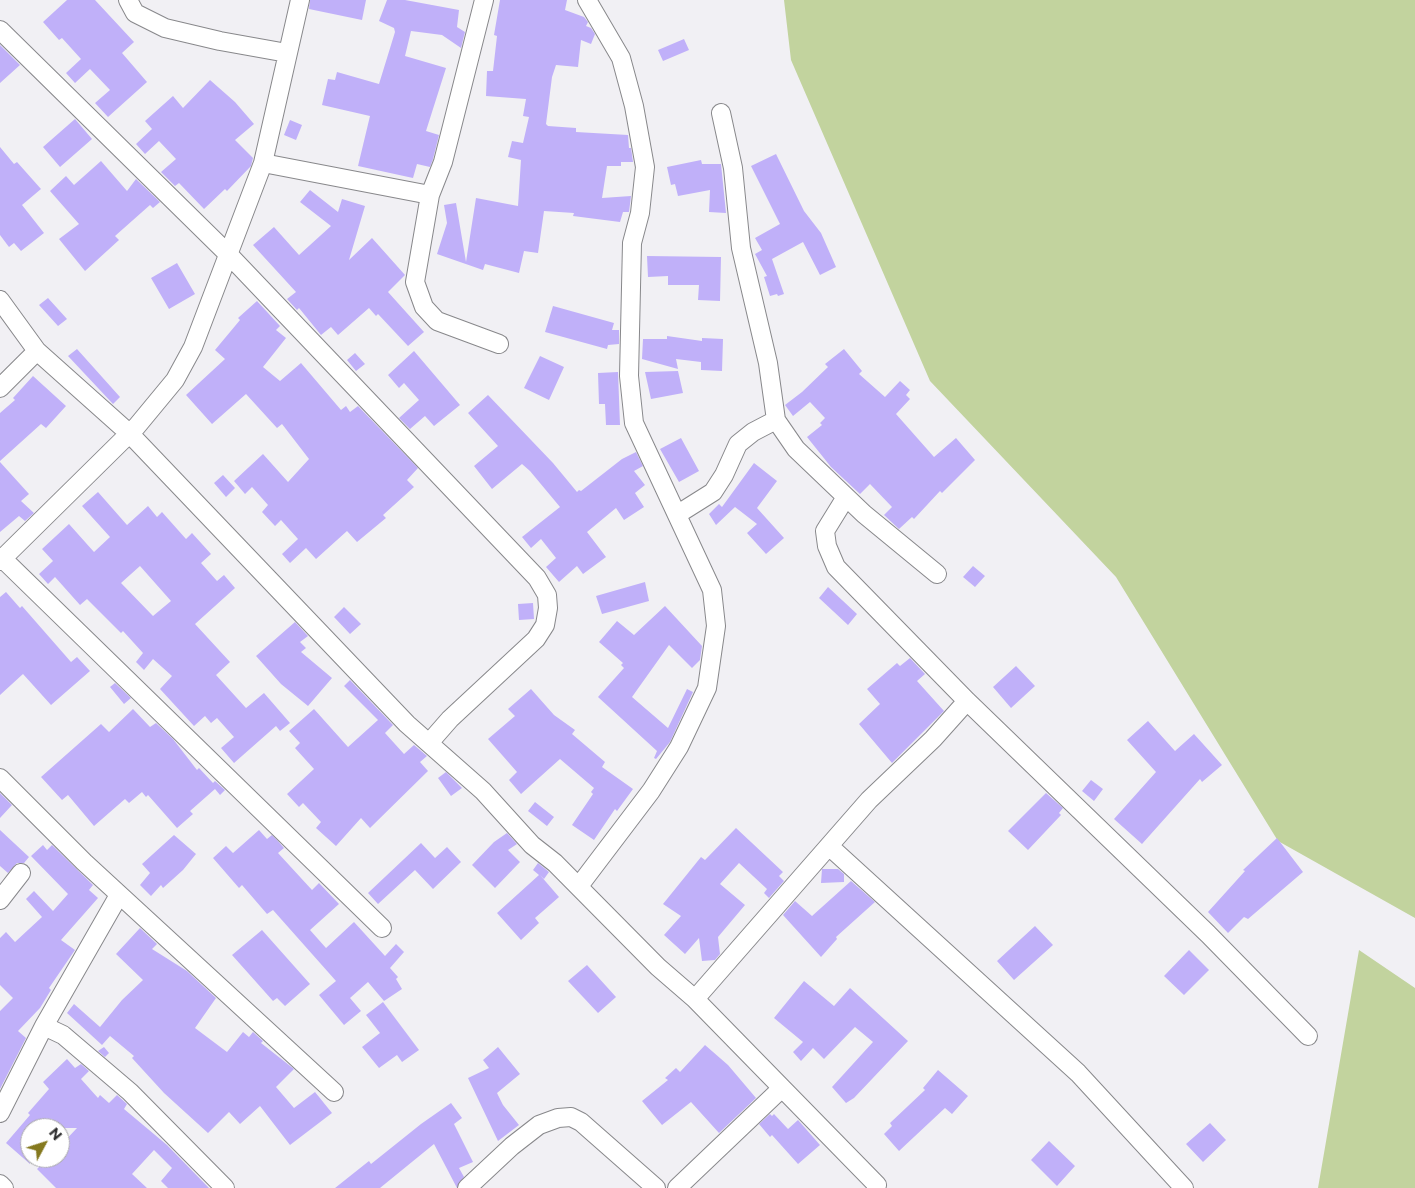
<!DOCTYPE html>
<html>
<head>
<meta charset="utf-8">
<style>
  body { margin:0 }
  #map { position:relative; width:1415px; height:1188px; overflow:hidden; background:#f1f0f4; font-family:Montserrat,sans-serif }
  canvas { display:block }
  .north { position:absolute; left:20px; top:1118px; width:50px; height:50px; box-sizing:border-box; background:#fff; border:1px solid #aaa; border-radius:50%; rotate:50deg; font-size:14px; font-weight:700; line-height:20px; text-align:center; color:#2a2a2b }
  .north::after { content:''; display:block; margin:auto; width:18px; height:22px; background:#85791e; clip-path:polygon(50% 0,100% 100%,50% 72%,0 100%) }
</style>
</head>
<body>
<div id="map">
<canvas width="1415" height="1188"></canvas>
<div class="north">N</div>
</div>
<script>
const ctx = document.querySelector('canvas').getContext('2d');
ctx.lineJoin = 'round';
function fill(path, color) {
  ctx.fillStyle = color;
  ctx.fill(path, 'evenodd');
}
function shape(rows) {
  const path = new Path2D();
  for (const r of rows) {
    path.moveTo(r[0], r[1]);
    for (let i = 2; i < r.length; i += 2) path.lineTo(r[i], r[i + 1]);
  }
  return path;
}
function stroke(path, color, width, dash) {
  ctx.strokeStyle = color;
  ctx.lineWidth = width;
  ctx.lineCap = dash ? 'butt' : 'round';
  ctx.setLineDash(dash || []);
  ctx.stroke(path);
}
fill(shape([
  [784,0,1415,0,1415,918,1278,841,1116,577,930,381,791,60],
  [1359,950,1415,988,1415,1188,1318,1188]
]), '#c2d39e');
fill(shape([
  [67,0,95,0,134,42,122,53,147,82,108,117,95,103,110,90,90,69,75,83,66,73,81,59,62,38,59,40,43,22],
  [310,0,366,0,362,20,309,9],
  [387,0,405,0,459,10,457,27,465,32,461,48,442,35,411,31,405,56,446,68,426,131,439,135,433,159,430,167,417,164,413,178,358,166,370,116,322,105,328,79,335,80,337,72,379,84,395,32,394,28,379,21],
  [500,0,567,0,565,10,584,17,588,22,586,26,591,28,595,34,591,44,581,40,578,67,556,65,552,77,546,124,548,126,576,128,576,132,628,135,629,148,631,148,633,162,621,162,621,166,607,166,602,198,631,196,629,212,623,212,620,222,573,216,574,213,544,211,538,253,524,251,519,273,485,264,483,270,437,254,447,223,444,205,456,203,466,262,476,198,518,206,521,160,508,157,512,141,523,143,529,117,523,116,526,99,486,96,487,71,493,71,497,36,494,35],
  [684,39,689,50,663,61,658,50],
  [0,45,20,65,0,83],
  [210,80,235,102,254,124,235,140,253,158,251,166,227,191,225,189,204,209,179,183,175,186,161,172,176,159,159,141,145,154,136,144,152,129,145,121,173,96,183,108],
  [75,119,92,139,60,167,43,147],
  [290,120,302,125,296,140,284,135],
  [0,147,14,164,17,162,41,189,22,205,44,233,21,251,14,243,9,247,0,235],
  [776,154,804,211,821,233,836,267,820,275,803,242,772,259,784,294,778,296,777,294,770,296,764,277,767,276,755,254,762,250,755,238,780,224,751,166],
  [701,160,702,164,721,164,726,213,709,212,710,190,678,196,675,184,671,185,667,167],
  [101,161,127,191,136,179,160,202,153,208,150,205,115,236,119,240,85,271,59,239,79,224,50,191,66,176,74,185],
  [310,190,338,212,342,199,365,206,349,260,372,238,405,275,388,292,424,332,408,346,378,314,376,316,369,308,338,335,331,327,321,335,299,308,297,310,287,299,296,292,253,245,274,227,299,255,331,226,300,202],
  [647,256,721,257,720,301,698,300,699,285,668,285,668,276,648,277],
  [177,263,195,294,169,309,151,278],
  [48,298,67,319,58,326,39,305],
  [257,301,280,326,276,330,286,338,263,367,280,381,301,363,341,410,346,406,350,412,358,406,418,468,407,480,414,487,383,515,386,518,357,542,347,531,316,559,306,548,290,563,282,554,298,539,281,520,275,526,262,512,268,505,252,487,245,494,234,481,263,454,288,482,309,459,282,424,277,428,246,394,212,424,186,395,225,359,215,350,240,320,238,318],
  [553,306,614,323,612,330,619,330,619,344,608,345,607,349,545,332],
  [667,336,702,341,702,338,723,339,722,371,701,370,701,362,676,359,678,369,642,359,643,339,667,339],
  [77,349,120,397,113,404,68,356],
  [844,349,862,371,859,374,885,397,900,381,910,390,906,395,910,399,896,414,934,457,956,438,975,460,942,493,940,491,914,519,912,517,899,529,884,515,892,507,870,484,860,494,831,467,807,437,822,425,820,423,825,418,810,402,793,416,785,405,802,392,828,367,825,364],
  [414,351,460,405,434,426,425,416,410,429,399,418,419,400,404,383,399,388,388,375],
  [355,353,365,364,356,371,347,360],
  [540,356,564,367,549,400,524,388],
  [678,371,683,393,651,399,645,372],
  [618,372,620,425,606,425,605,404,599,404,598,373],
  [33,376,66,406,46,428,41,424,0,461,0,413,15,400,13,398],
  [488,395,553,463,577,492,579,490,581,491,622,459,636,452,643,466,634,471,645,485,635,493,644,507,624,520,616,508,587,532,606,557,583,574,577,566,559,582,546,567,556,558,541,539,531,548,522,537,560,507,530,471,522,464,492,489,474,466,498,446,468,413],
  [681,438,699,471,679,482,660,449],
  [0,462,29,494,21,501,34,513,25,521,19,516,0,532],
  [754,463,777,481,757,508,784,538,766,554,747,533,757,524,735,507,716,525,709,514,719,504,722,507],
  [223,475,235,488,226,497,214,483],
  [98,492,127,525,148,506,157,517,162,512,186,539,192,533,211,554,201,563,217,581,224,575,235,588,195,624,230,662,216,675,246,708,264,693,290,723,280,731,276,726,234,763,221,748,234,737,217,718,211,723,205,716,194,726,160,689,172,676,153,659,144,670,136,662,143,653,123,631,121,633,87,599,80,605,55,577,48,584,39,574,53,561,42,549,69,524,94,552,110,537,82,506],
  [140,566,171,601,153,616,121,583],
  [973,566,985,576,975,587,963,577],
  [645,582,649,601,602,614,596,596],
  [828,587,857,614,848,625,819,598],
  [6,592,20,608,22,606,71,662,77,657,90,671,51,705,23,674,0,695,0,597],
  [533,603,534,619,519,620,518,604],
  [665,606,702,646,700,660,692,668,669,645,632,697,668,728,687,689,693,692,670,742,656,759,654,758,657,751,598,697,624,668,621,665,623,663,599,642,617,621,634,635],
  [344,607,361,624,350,634,334,617],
  [295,622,308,636,300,642,306,648,301,652,332,678,308,706,281,684,256,656],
  [910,658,925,674,917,681,944,711,892,763,859,724,880,704,867,689,897,663,900,666],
  [1016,666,1035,686,1011,708,993,687],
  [350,680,393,725,385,733,404,754,414,745,427,756,420,762,428,771,370,828,361,818,336,846,316,828,321,822,303,803,299,807,287,794,314,769,295,748,300,743,289,731,314,709,348,747,378,720,344,686],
  [115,683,131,698,124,704,110,687],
  [531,689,554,715,575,730,572,734,605,762,602,767,633,789,617,811,615,809,594,840,572,825,593,794,591,792,594,788,560,759,521,794,509,780,517,772,488,739,515,716,508,709],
  [133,709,150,727,156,723,173,739,197,770,199,768,213,783,215,781,225,790,220,795,215,789,190,811,193,814,177,828,148,795,146,797,142,792,129,803,125,799,94,826,68,795,62,800,41,777,101,724,109,732],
  [1148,721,1175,751,1194,734,1222,765,1202,782,1200,779,1142,844,1114,819,1156,772,1127,740],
  [446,772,462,788,451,796,438,778],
  [1091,780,1103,789,1094,801,1082,791],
  [0,793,12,805,0,818],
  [1046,793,1063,808,1059,813,1061,815,1028,850,1008,831],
  [535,802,554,817,547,826,528,811],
  [736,828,783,872,779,876,784,881,769,898,764,893,767,889,739,863,720,884,745,905,718,937,720,954,715,960,702,961,699,938,685,954,664,935,681,916,663,904,701,857,705,860],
  [0,830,29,857,24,863,17,863,8,873,0,866],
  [259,830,267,839,272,835,278,841,284,848,278,853,312,890,319,883,339,904,310,930,326,948,354,922,385,956,396,944,404,952,390,968,398,977,396,979,402,989,384,1001,368,982,350,998,361,1011,344,1025,319,995,336,981,273,910,267,914,242,885,239,888,213,858,226,846,233,853],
  [507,833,517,844,508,850,520,862,495,888,472,865,494,842],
  [174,835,196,854,183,870,163,888,161,885,151,896,140,885,150,873,142,864],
  [1277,838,1303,872,1248,919,1244,917,1228,933,1208,912,1245,871,1243,870],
  [421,843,435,858,447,847,461,862,433,889,415,870,378,904,368,893],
  [43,845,47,850,52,845,93,885,89,890,98,898,61,940,75,950,49,988,51,990,40,1008,18,1031,26,1038,0,1089,0,1011,13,998,0,985,0,938,6,932,15,942,42,917,26,899,34,891,53,911,68,894,31,856],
  [538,863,549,872,544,879,540,875,559,897,535,918,539,923,521,940,497,913,539,875,533,870],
  [822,869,838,869,844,874,844,882,821,883],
  [851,881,875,902,836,937,837,939,821,957,783,915,795,901,812,916],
  [1035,926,1053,945,1014,980,997,961],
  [140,928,157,944,152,949,187,971,216,998,195,1028,227,1052,243,1032,249,1037,253,1032,263,1041,261,1043,294,1069,276,1087,294,1108,315,1092,332,1113,290,1145,260,1106,240,1124,229,1112,208,1133,164,1093,132,1058,134,1056,110,1036,102,1045,67,1013,74,1004,100,1027,122,1000,143,980,116,954],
  [262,930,310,984,285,1006,277,998,273,1001,232,955],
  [1189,950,1209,970,1184,995,1164,976],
  [587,965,616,997,598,1013,568,981],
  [804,981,834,1006,850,988,908,1041,854,1098,846,1103,832,1087,873,1042,855,1027,824,1059,813,1048,801,1061,793,1052,803,1042,774,1018],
  [383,1002,419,1050,402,1062,397,1055,379,1068,362,1047,380,1033,366,1015],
  [705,1045,728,1065,756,1098,719,1133,691,1102,662,1125,642,1101,668,1080,665,1078,676,1068,680,1072],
  [104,1047,109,1053,105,1057,98,1051],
  [498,1047,520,1074,497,1093,503,1105,519,1125,498,1141,468,1078,489,1068,483,1060],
  [67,1059,75,1068,81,1064,89,1071,81,1079,98,1098,100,1095,109,1103,117,1095,127,1104,124,1109,167,1145,209,1188,168,1188,161,1181,172,1168,154,1150,132,1174,147,1188,56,1188,37,1169,48,1158,60,1158,60,1146,77,1128,30,1128,30,1164,6,1143,30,1115,28,1113,49,1089,43,1082],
  [938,1070,968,1096,952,1114,945,1108,899,1151,884,1134,892,1126,890,1123,925,1090,923,1088],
  [451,1103,462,1118,454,1124,473,1162,459,1168,464,1177,457,1188,434,1144,380,1188,335,1188,369,1161,371,1164,421,1124],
  [770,1114,772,1116,774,1114,788,1129,798,1120,820,1145,798,1164,772,1135,770,1137,759,1124],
  [1210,1123,1226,1140,1203,1162,1186,1144],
  [1049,1141,1075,1166,1057,1186,1031,1160]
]), '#c0b0f9');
const street = shape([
  [128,0,135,13,165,28,220,41,287,53],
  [484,0,443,162,430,195,415,282,424,307,437,321,499,344],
  [0,30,229,255,537,578,547,595,548,608,545,625,536,639,450,719,429,743],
  [721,113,733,168,741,248,768,363,776,420,796,449,864,514,937,574],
  [263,163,430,195],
  [0,300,37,351,0,388],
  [37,351,130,434,407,724,483,791,532,845,555,863,658,967,695,999,877,1185,876,1188],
  [846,497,825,531,827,546,836,567,967,701,1208,934,1308,1036],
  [678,514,713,492,724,475,738,444,753,432,776,420],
  [3,559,382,928],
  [0,561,137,426,175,380,193,347,263,163,300,0],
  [0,778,84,862,334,1092],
  [829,846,1078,1073,1184,1188],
  [579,886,651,791,679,747,707,688,716,626,712,590,634,423,629,376,632,243,640,213,645,167,634,106,621,58,587,0],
  [0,900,21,873],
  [695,999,869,800,933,739,967,701],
  [44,1026,63,1035,130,1092,225,1188],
  [0,1113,44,1026,119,895],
  [0,1184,4,1188],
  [467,1188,512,1146,539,1125,558,1118,571,1117,581,1122,656,1188],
  [677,1188,782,1088]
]);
stroke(street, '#88888b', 20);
stroke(street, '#fff', 18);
</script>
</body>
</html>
